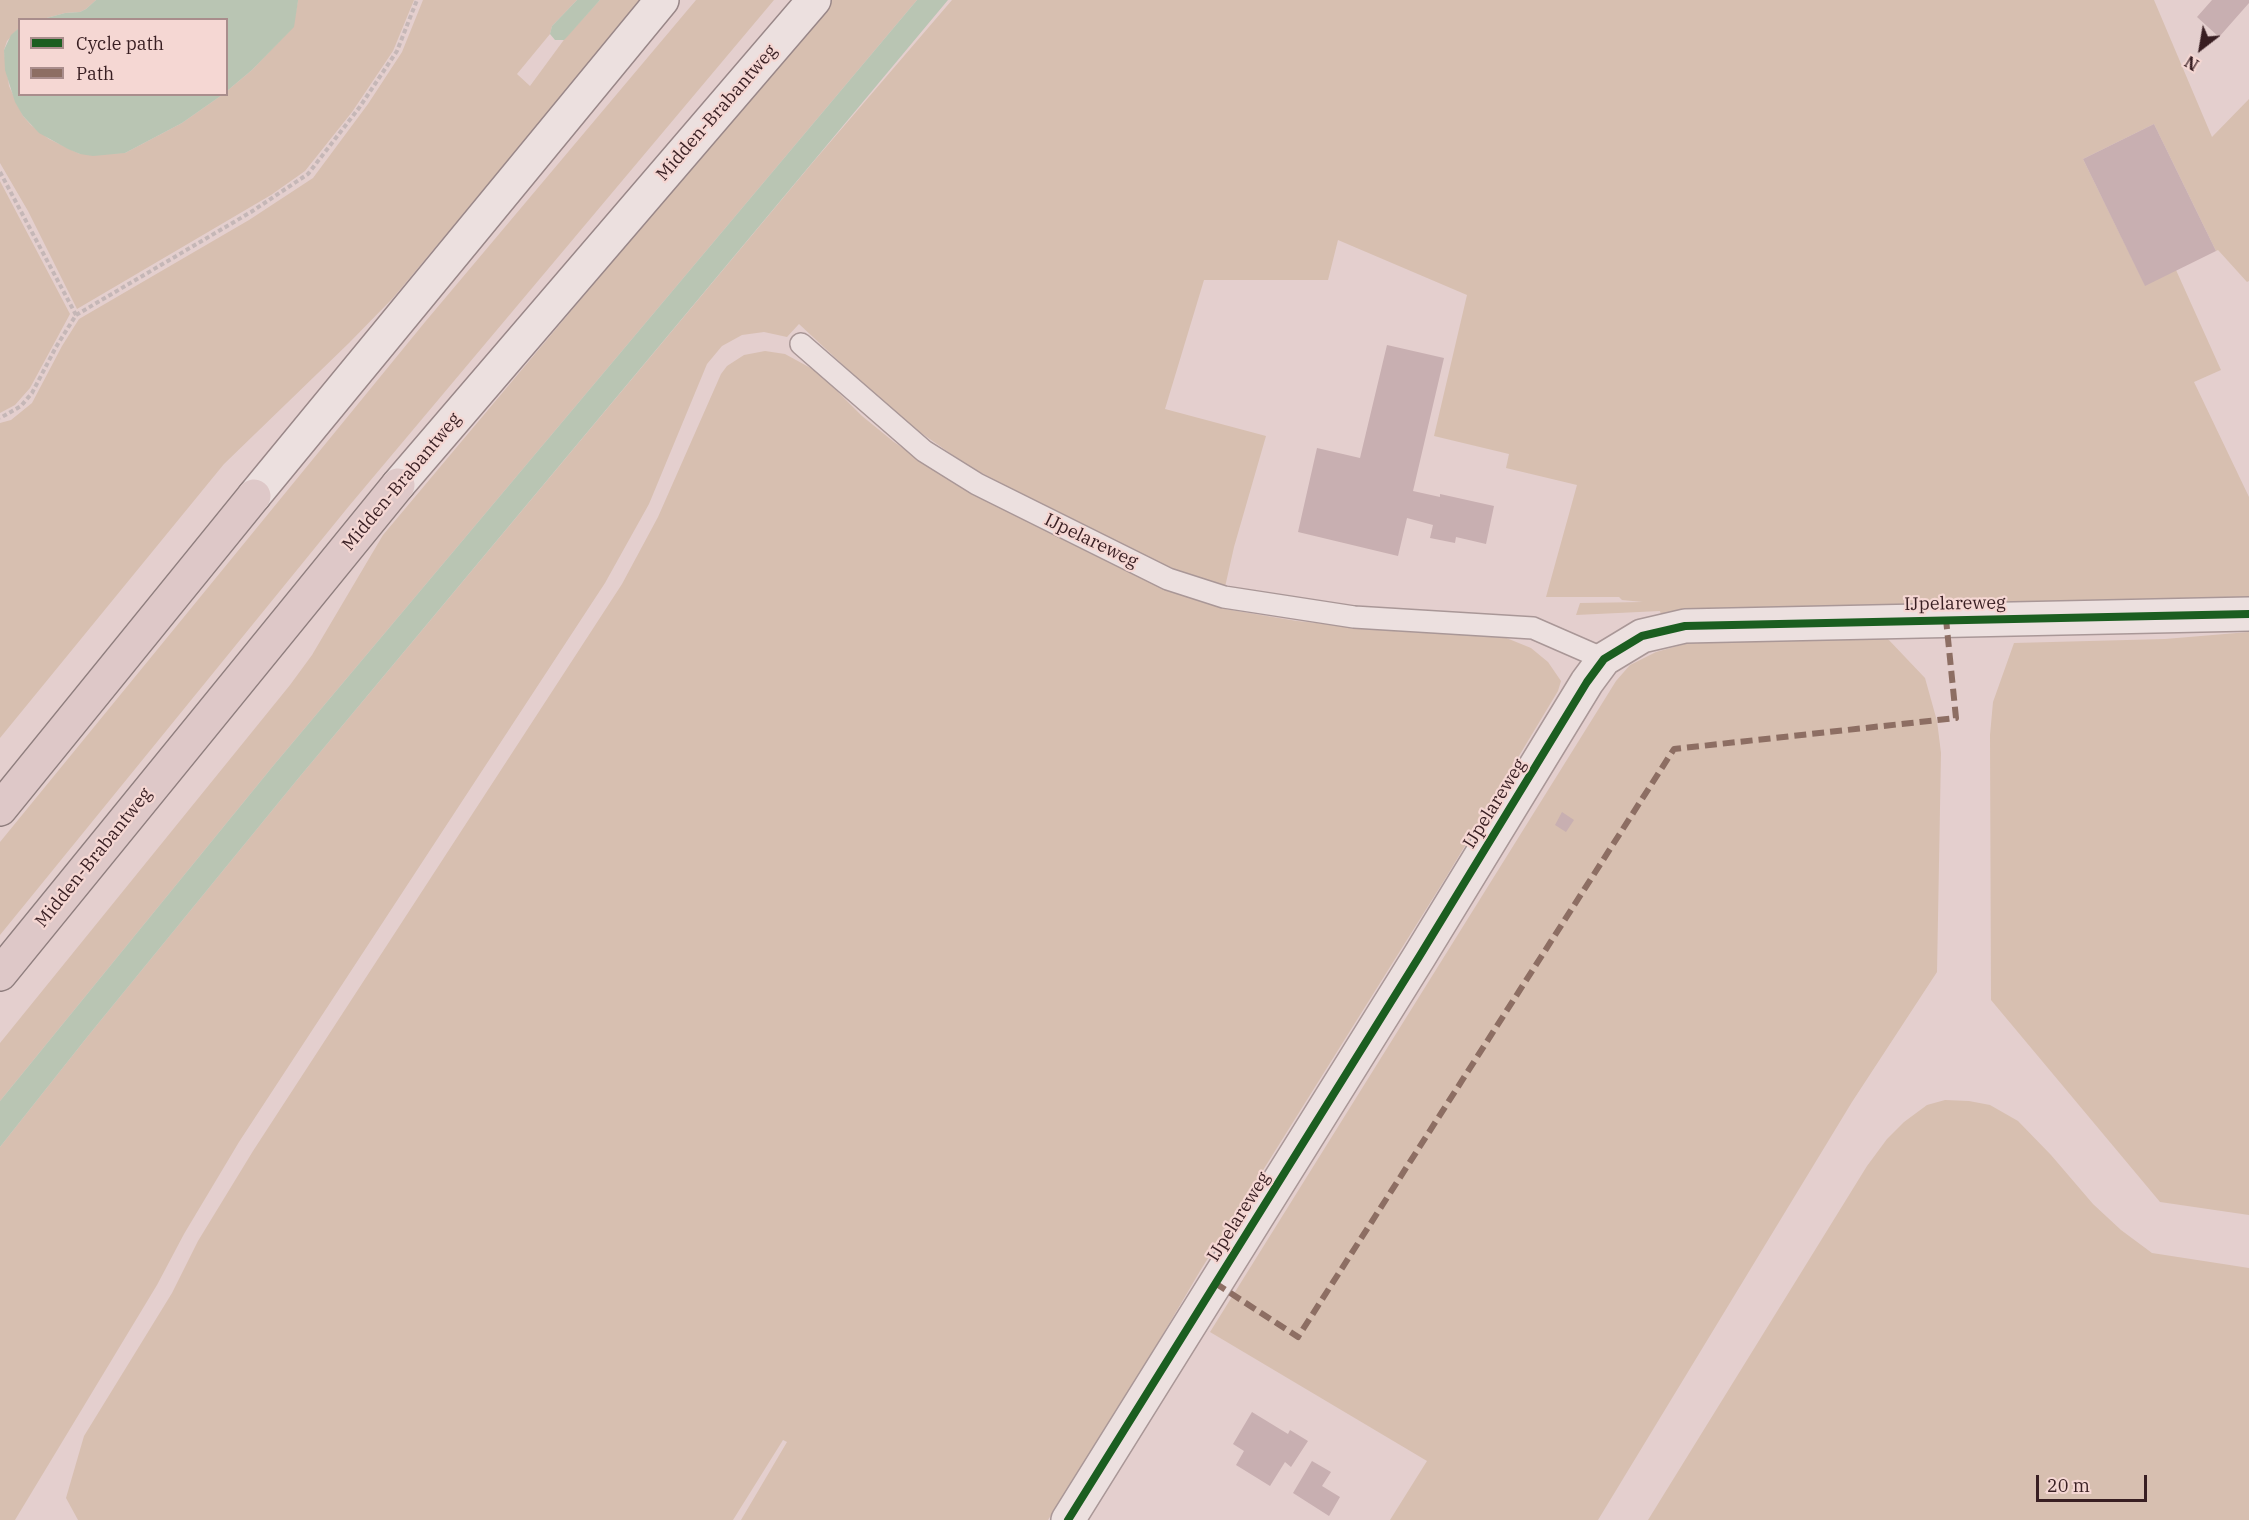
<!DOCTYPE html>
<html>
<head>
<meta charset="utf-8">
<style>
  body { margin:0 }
  #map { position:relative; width:2249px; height:1520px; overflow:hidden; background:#e4cfce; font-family:"IBM Plex Serif",serif }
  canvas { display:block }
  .legend { position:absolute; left:18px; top:18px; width:210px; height:78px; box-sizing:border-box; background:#f5d7d3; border:2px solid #a98d8c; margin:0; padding:8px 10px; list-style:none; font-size:18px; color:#381e22 }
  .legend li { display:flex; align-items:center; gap:12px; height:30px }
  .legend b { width:30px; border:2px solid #a98d8c }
  .north { position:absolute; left:2171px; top:18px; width:60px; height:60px; -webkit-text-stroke:4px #f5d7d3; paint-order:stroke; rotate:211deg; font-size:16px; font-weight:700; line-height:24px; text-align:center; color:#381e22 }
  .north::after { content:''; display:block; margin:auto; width:21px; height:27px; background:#381e22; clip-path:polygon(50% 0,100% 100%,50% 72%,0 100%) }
  .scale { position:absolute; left:2036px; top:1475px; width:111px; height:27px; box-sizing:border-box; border:3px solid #381e22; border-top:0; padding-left:8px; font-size:18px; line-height:21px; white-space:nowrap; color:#381e22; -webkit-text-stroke:4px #f5d7d3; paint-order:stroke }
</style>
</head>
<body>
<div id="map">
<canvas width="2249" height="1520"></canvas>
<ul class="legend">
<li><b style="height:8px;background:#1b5e20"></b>Cycle path</li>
<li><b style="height:8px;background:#8d6e63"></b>Path</li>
</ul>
<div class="north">N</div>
<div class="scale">20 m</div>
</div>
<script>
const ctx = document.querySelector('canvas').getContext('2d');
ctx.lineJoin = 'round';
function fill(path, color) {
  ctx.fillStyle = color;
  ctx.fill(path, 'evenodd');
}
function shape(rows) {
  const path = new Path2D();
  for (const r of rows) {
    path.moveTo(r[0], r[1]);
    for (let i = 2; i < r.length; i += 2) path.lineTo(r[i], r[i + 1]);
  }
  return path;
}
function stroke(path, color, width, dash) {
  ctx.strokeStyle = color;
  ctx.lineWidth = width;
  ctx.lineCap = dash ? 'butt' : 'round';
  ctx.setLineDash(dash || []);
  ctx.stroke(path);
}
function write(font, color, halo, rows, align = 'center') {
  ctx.font = font + ' "IBM Plex Serif",serif';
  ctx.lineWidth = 4.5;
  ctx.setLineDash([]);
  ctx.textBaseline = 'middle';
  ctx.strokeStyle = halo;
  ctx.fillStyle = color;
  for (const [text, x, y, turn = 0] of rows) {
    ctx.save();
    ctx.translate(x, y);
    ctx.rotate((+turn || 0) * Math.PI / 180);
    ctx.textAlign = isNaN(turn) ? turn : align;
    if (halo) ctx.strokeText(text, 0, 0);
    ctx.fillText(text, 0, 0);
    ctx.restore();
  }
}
fill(shape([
  [0,0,96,0,86,9,80,12,65,13,43,19,20,20,19,28,7,41,4,50,9,86,23,116,31,125,49,139,80,154,125,153,182,123,222,95,226,94,227,91,252,70,293,27,298,0,414,0,393,51,352,112,305,171,271,195,77,309,28,211,0,163],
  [423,0,577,0,552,26,550,34,517,74,530,86,566,37,600,0,642,0,393,298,349,343,224,464,0,738,0,423,11,420,32,403,62,346,79,319,249,220,313,178,368,104,402,52],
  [696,0,774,0,349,506,0,935,0,842,425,322],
  [832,0,917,0,273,766,0,1101,0,1043,290,685,312,655,383,535],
  [952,0,2154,0,2212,137,2249,99,2249,281,2247,282,2218,250,2216,251,2154,124,2083,159,2145,285,2176,270,2221,370,2194,382,2249,497,2249,597,1839,606,1732,609,1661,615,1660,611,1576,615,1580,603,1643,602,1622,600,1619,597,1546,597,1577,485,1506,468,1509,454,1434,436,1467,295,1338,240,1328,280,1204,280,1165,409,1266,436,1234,547,1225,587,1177,571,1057,514,967,465,901,419,799,324,787,337,764,332,742,335,722,346,707,364,649,504,605,583,239,1142,184,1234,157,1285,15,1520,0,1520,0,1147,88,1036,297,780,814,161],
  [0,181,70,314,30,388,15,405,0,413],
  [765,351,785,354,818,372,862,416,894,442,928,465,1075,545,1175,593,1225,609,1297,621,1407,632,1499,635,1531,648,1548,662,1561,681,1558,691,1445,879,1200,1271,1125,1399,1048,1520,741,1520,787,1442,783,1440,733,1520,78,1520,66,1498,84,1436,172,1293,198,1241,253,1151,622,584,658,517,721,374,727,366,744,355],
  [2249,632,2249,1215,2160,1202,1991,1000,1990,735,1993,702,2014,643,2165,639],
  [1887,638,1925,678,1937,721,1941,753,1937,972,1852,1102,1598,1520,1390,1520,1427,1461,1210,1332,1593,718,1616,681,1630,665,1656,652,1692,642],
  [1945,1100,1969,1101,1990,1105,2018,1121,2051,1155,2093,1204,2121,1230,2152,1253,2249,1268,2249,1520,1648,1520,1867,1166,1887,1139,1904,1122,1927,1105]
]), '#d7bfb0');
fill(shape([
  [96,0,298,0,298,1,294,27,252,70,227,91,226,20,43,19,65,13,80,12,86,9],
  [577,0,600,0,567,37,564,40,555,40,550,34,552,26],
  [917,0,948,0,297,780,88,1036,0,1147,0,1101,273,766],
  [19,28,20,94,222,95,182,123,125,153,93,156,80,154,68,149,39,133,23,116,15,102,5,70,4,50,11,35]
]), '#b9c5b3');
fill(shape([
  [2212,0,2249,0,2249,3,2219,37,2197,17],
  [2154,124,2216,251,2145,286,2083,159],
  [1387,345,1444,358,1413,491,1440,497,1440,494,1494,506,1486,544,1456,537,1455,543,1430,538,1433,525,1407,518,1398,556,1298,532,1317,448,1360,458],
  [1562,812,1574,820,1566,832,1555,825],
  [1252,1412,1288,1434,1290,1430,1308,1441,1291,1467,1285,1462,1270,1486,1236,1465,1244,1451,1233,1444],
  [1312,1461,1331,1472,1322,1486,1340,1497,1329,1516,1293,1493]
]), '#c8afb1');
const service = shape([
  [801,344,924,451,977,484,1168,579,1224,597,1354,617,1533,628,1604,659]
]);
const minor = shape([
  [1068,1520,1419,957,1587,682,1604,659,1642,636,1685,626,2249,614]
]);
const secondary = shape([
  [398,485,814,0],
  [254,496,662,0]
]);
const trunk = shape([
  [0,809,254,496],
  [0,974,398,485]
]);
stroke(service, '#a99797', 24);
stroke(minor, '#a99797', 36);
stroke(secondary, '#998788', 36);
stroke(trunk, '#8f7e7e', 36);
stroke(shape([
  [0,172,76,315,56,347,32,393,21,406,0,418],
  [76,315,251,212,308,174,359,108,397,51,417,0]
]), '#c5b7b7', 4, [4.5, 3]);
stroke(service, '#ece0df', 21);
stroke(minor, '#ece0df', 33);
stroke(secondary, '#ece0df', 33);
stroke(trunk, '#dec8c8', 33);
stroke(shape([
  [1215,1283,1298,1337,1674,749,1956,718,1946,619]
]), '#8d6e63', 6, [12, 6]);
stroke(shape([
  [1068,1520,1419,957,1587,682,1604,659,1642,636,1685,626,2249,614]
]), '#1b5e20', 8);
write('18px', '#381e22', '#f5d7d3', [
  ["Midden-Brabantweg",717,113,-49],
  ["Midden-Brabantweg",402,482,-50],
  ["IJpelareweg",1091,541,26],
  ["IJpelareweg",1955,604,-1],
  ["IJpelareweg",1495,804,-58],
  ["Midden-Brabantweg",94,858,-51],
  ["IJpelareweg",1239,1217,-58]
]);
</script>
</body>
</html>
